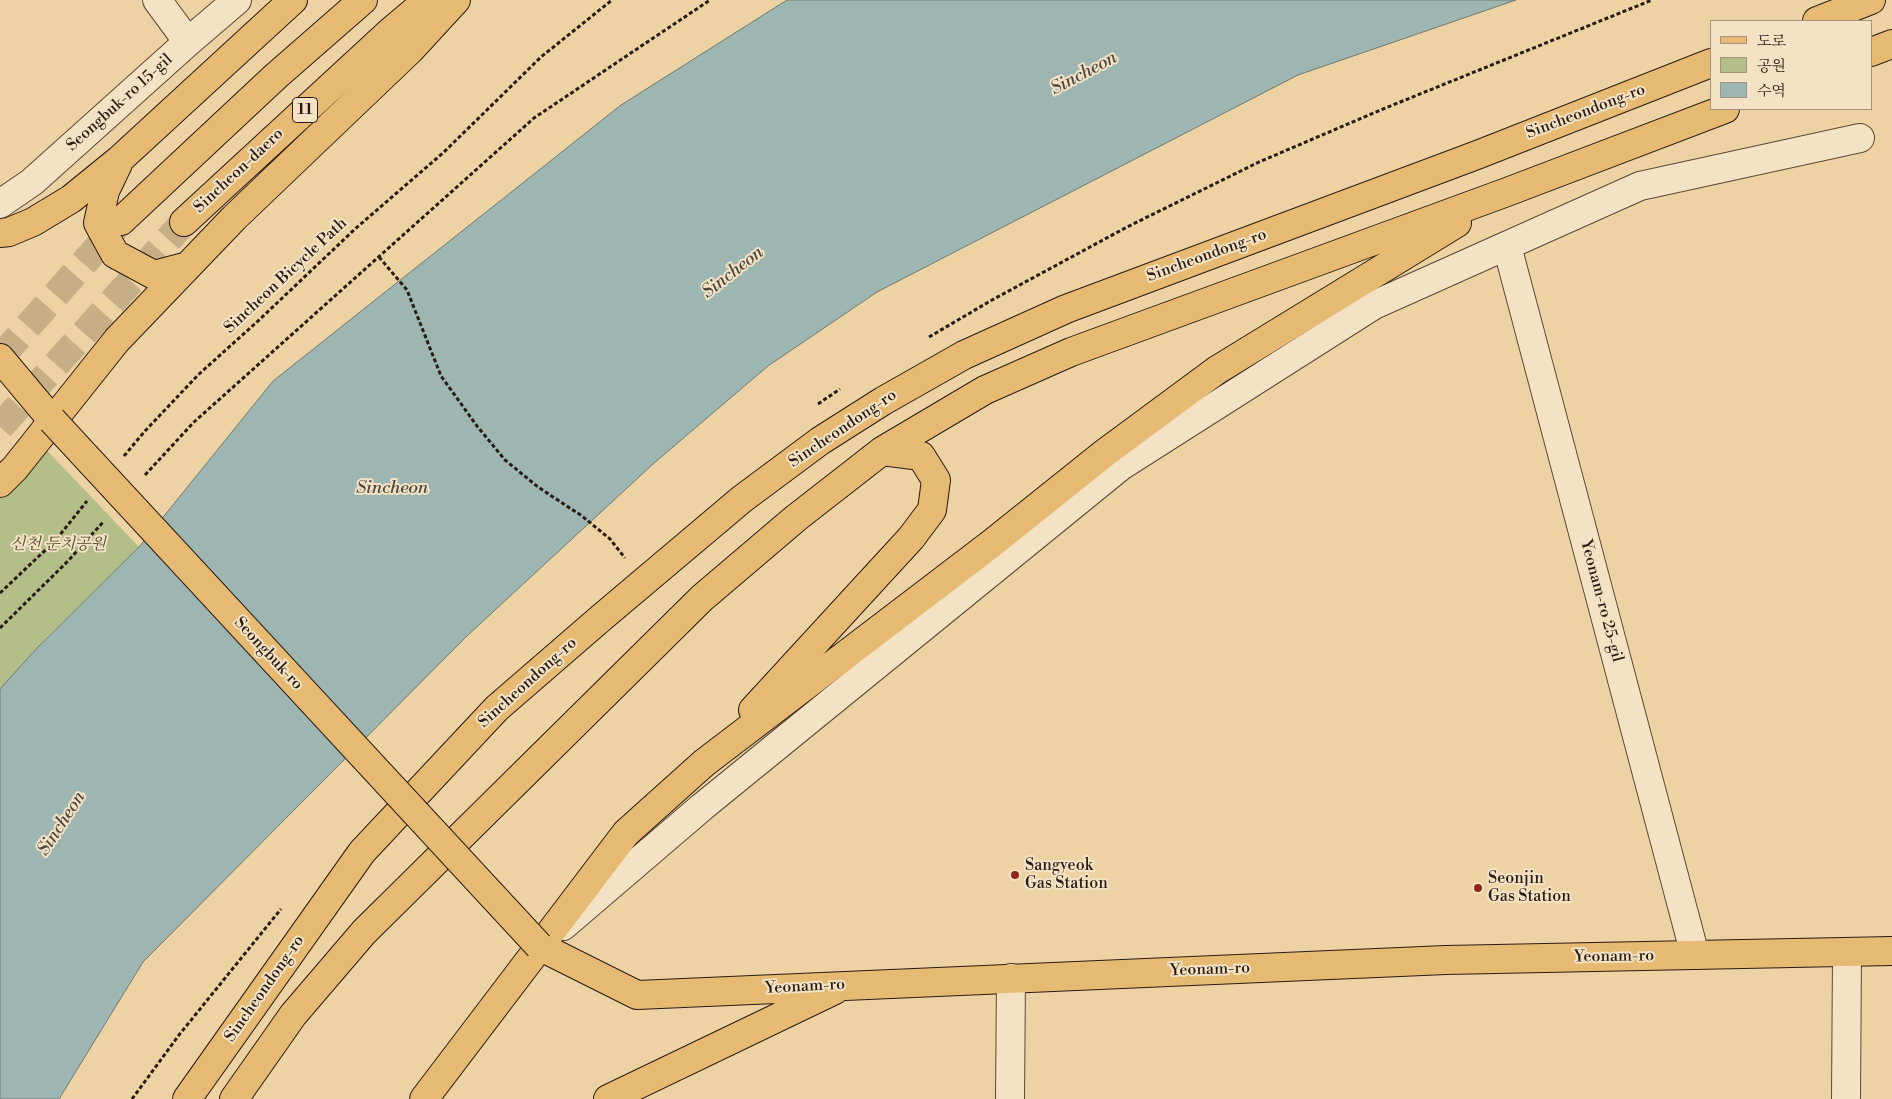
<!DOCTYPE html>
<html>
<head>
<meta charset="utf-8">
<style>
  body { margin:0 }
  #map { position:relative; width:1892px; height:1099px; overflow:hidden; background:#edd3a4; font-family:"Libre Bodoni","Noto Serif KR",serif }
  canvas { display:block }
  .legend { position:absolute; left:1710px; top:20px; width:162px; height:90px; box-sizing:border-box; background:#f3e2c4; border:1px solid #a3927d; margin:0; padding:6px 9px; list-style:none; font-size:15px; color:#2a1b13 }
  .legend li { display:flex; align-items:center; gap:10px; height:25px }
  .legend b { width:25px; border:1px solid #a3927d }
</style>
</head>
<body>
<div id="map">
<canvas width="1892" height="1099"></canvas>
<ul class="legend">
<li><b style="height:6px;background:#e6ba72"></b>도로</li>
<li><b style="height:14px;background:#b4be89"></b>공원</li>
<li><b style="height:14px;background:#9db6b1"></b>수역</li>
</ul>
</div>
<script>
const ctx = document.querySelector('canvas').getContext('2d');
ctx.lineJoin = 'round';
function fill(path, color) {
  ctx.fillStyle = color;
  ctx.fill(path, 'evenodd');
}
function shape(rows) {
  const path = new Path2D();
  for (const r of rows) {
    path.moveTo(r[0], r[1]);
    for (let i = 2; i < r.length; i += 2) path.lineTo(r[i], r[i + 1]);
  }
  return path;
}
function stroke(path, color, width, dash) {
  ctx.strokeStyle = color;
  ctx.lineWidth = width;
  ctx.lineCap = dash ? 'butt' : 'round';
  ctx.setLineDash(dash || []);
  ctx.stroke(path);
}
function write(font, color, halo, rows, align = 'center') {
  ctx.font = font + ' "Libre Bodoni","Noto Serif KR",serif';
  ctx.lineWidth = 4;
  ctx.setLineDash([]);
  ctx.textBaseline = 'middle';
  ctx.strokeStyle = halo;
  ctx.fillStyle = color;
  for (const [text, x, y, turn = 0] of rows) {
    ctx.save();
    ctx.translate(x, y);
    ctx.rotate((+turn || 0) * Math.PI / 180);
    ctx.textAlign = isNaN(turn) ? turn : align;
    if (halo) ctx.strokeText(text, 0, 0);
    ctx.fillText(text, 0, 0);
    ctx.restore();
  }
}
fill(shape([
  [37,440,139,547,46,638,0,690,0,480]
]), '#b4be89');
const water = shape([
  [787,0,1516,0,1298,75,877,292,768,366,653,464,467,636,143,962,59,1099,0,1099,0,689,37,648,139,547,273,381,621,105,787,0]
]);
fill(water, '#9db6b1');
stroke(water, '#6f7872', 1);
stroke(shape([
  [0,358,121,221],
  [0,427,184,222]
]), '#c6ae87', 28, [28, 14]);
const minor = shape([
  [157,0,188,42],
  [0,204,32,182,188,42,237,0],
  [1507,246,1695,955],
  [563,926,702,807,1121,466,1374,305,1640,186,1860,138],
  [1010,1099,1011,978],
  [1846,1099,1847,952]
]);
const major = shape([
  [1817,21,1871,0],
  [1871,52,1892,44],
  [0,358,52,420],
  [753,710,911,538,932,510,936,480,921,456,882,451],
  [539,946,637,995,1446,960,1892,951],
  [187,1099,362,852,497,708,601,618,742,499,820,441,883,401,964,355,1066,309,1477,155,1711,63],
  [234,1099,293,1015,364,932,702,598,796,518,882,451,985,390,1071,352,1507,192,1725,109],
  [424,1099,626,833,704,763,991,544,1106,452,1217,370,1457,223],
  [608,1099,835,990]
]);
const highway = shape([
  [118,164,105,191,98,223,115,254,154,275,188,266],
  [121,221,276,76,363,0],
  [184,222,390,32,428,0],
  [0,233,9,232,33,222,71,199,119,160,293,0],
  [0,483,15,468,117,340,234,218,410,50,456,0]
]);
stroke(minor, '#5b4937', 30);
stroke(major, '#2a1b13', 30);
stroke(highway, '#2a1b13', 30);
stroke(shape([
  [379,257,407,290,441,376,477,426,505,460,538,487,582,516,610,539,625,558],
  [929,337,992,300,1127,227,1259,162,1383,109,1652,0],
  [818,404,840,389],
  [124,456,145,431,198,375,258,321,355,229,444,152,541,57,612,0],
  [145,475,194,422,534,118,710,0],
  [0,593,55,541,87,501],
  [0,628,68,561,104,521],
  [132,1099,179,1035,281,909]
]), '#2a1b13', 3, [4, 2.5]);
stroke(minor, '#f3e2c4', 28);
stroke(major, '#e6ba72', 28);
stroke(highway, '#e6ba72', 28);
const majorBridge = shape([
  [52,420,539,946]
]);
stroke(majorBridge, '#2a1b13', 30, []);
stroke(majorBridge, '#e6ba72', 28);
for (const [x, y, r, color] of [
  [1015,875,5,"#8f2418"],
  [1478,888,5,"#8f2418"]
]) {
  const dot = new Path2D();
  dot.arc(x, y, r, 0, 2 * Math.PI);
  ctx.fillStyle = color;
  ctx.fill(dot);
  stroke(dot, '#f3e2c4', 2);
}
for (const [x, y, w] of [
  [305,110,25]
]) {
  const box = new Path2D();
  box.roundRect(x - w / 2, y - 12.5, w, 25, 4);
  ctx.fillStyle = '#f3e2c4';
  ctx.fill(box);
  stroke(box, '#2a1b13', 1);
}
write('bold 15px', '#2a1b13', null, [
  ["11",305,110]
]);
write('16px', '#2a1b13', '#f3e2c4', [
  ["Seongbuk-ro 15-gil",120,103,-42],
  ["Sincheondong-ro",1586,112,-21],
  ["Sincheon-daero",239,171,-43],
  ["Sincheondong-ro",1207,256,-20],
  ["Sincheon Bicycle Path",286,276,-43],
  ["Sincheondong-ro",843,429,-34],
  ["Yeonam-ro 25-gil",1601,601,75],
  ["Seongbuk-ro",268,654,47],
  ["Sincheondong-ro",528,683,-42],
  ["Yeonam-ro",1614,957,-1],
  ["Yeonam-ro",1210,970,-2],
  ["Yeonam-ro",805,987,-3],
  ["Sincheondong-ro",265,989,-55]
]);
write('italic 16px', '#534c36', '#f3e2c4', [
  ["신천 둔치공원",58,545]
]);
write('16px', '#2a1b13', '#f3e2c4', [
  ["Sangyeok",1025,866],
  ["Gas Station",1025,884],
  ["Seonjin",1488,879],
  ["Gas Station",1488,897]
], 'left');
write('italic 18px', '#4c4a42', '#f3e2c4', [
  ["Sincheon",1084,74,-28],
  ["Sincheon",733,273,-38],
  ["Sincheon",392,489],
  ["Sincheon",62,824,-57]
]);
</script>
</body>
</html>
